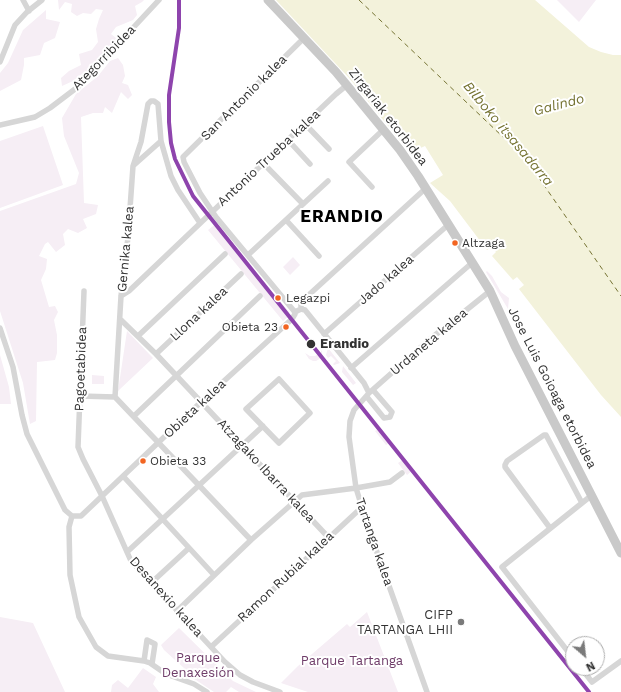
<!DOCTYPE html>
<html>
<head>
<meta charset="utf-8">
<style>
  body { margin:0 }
  #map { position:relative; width:621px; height:692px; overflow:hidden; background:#fff; font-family:"Work Sans",sans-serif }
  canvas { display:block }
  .north { position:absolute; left:565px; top:636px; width:40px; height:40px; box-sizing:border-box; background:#fff; border:1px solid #adadad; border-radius:50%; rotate:152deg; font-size:11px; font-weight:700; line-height:16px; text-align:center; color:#323232 }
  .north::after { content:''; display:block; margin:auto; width:14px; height:18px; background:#7a7a7a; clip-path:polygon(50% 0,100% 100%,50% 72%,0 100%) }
</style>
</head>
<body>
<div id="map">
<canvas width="621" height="692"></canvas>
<div class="north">N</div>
</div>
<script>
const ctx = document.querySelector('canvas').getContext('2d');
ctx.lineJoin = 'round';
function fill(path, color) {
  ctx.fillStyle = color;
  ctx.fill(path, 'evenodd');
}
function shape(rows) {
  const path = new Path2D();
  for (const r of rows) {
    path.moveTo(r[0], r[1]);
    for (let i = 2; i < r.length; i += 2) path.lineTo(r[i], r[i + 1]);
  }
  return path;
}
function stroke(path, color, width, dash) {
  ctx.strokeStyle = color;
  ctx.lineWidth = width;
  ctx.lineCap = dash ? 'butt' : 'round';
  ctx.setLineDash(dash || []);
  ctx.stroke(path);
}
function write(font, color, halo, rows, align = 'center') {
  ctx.font = font + ' "Work Sans",sans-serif';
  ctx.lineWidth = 4;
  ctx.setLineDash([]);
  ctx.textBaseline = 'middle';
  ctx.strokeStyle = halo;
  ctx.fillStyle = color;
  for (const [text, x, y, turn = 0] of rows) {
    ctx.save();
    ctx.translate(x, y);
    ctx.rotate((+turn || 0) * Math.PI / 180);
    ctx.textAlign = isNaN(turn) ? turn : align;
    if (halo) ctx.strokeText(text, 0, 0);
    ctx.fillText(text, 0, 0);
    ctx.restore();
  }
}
fill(shape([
  [58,0,144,0,142,2,135,6,137,15,133,20,116,27,111,34,116,38,113,45,88,72,80,75,73,81,62,86,61,78,69,71,81,65,79,54,92,50,98,42,96,29,99,19,103,10,96,9,91,14,83,13,77,16,71,12,72,4,65,2,59,10],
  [557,0,596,0,579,22],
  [46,10,46,19,60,22,55,38,44,43,40,55,24,58,24,65,21,80,0,91,0,73,8,63,23,30],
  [118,58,123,65,125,76,122,83,128,85,132,95,128,99,121,92,112,113,105,107,103,113,93,113,81,117,84,203,98,205,96,214,83,219,87,228,78,233,68,229,63,234,65,245,56,252,48,242,45,244,39,256,47,259,46,269,41,280,49,307,55,306,58,312,54,320,57,335,57,353,55,360,37,362,36,421,30,424,23,383,0,311,0,211,76,184,79,173,64,136,62,118,76,94,98,76,110,61],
  [43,126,63,185,0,208,0,141],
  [217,223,244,258,289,312,289,316,283,321,208,230],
  [293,257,300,265,290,275,283,267],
  [487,271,492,276,501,292,509,298,508,309,486,272],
  [127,331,153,358,118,391],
  [328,348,340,363,334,365,333,364,336,361,331,356,328,358,326,355],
  [322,350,322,354,321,358,316,361,313,361,309,359,305,353,310,356,315,356,320,353],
  [0,355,9,387,11,404,0,404],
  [343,366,356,383,353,385,342,372],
  [92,375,104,376,104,384,92,384],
  [380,428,391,442,386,445,375,431],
  [404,459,413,470,407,475,398,463],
  [367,612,398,692,308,692,281,683,298,666,347,624,350,627],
  [0,617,33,623,65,692,0,692],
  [179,628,233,681,256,692,239,692,231,687,226,692,214,692,196,680,180,674,184,668,164,650,161,645],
  [143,668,156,677,153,684,159,692,111,692,112,685,118,680,128,688]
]), '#f6eef5');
fill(shape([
  [276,0,535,0,589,47,601,52,613,55,621,55,621,417,601,395,519,289,524,285,517,277,513,280,492,256,496,252,492,247,487,250,450,201,430,183,443,175,425,146,410,153,350,79]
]), '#f3f2db');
stroke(shape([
  [359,0,525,158,621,296]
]), '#757332', 1, [5, 4]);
stroke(shape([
  [23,0,29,11],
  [304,38,183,157,184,162,200,193,216,217,294,311,297,311,301,309,305,310,364,383,369,393],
  [0,62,15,25,27,12,42,0],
  [305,124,329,149],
  [0,125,35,117,50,108,79,86,159,0],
  [288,140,310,164],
  [263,163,303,204],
  [134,165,161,141],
  [372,187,349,162,383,130],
  [286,220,319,256],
  [248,255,328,181],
  [84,291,78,447,83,459,102,496,131,561,225,662,240,675,253,682,280,692],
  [121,296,129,291,336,94,347,85],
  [301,309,301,302,426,188],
  [120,319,156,354,329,538],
  [0,328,13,367,22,415,27,434,65,510,72,516],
  [324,334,448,225],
  [138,336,225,254],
  [156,354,241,274],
  [351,368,473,262],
  [279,379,310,413,279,443,246,409,279,379],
  [80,396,115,397,251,540],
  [115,397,121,296,128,237,133,166,141,142,148,104,151,101,154,101,158,104,161,141,171,176,178,190,200,223],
  [367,397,384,418,390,417,392,412,373,390],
  [134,416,260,296],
  [123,476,214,575],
  [72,516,81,516,201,402,292,319,295,314,294,311],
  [72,516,69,527,70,575,79,617,96,647,108,656,144,661,150,663,166,674,194,684,207,692],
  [550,528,505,467,505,465,507,461,544,435,546,435,582,503],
  [127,552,263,426],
  [151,583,189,548],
  [177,611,251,540,302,495,356,488,390,482,402,473],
  [211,647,361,508],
  [573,658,502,567,592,495],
  [144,661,147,640,155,644,152,664],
  [581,668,592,682,621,661],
  [427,692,369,530,356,488,349,437,350,421,354,410,369,393,429,340,490,291]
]), '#d6d6d6', 5.5);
stroke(shape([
  [268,0,336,72,400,150,418,176,490,291,515,346,621,553]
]), '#c9c9c9', 9);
stroke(shape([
  [179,0,179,28,169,95,169,122,171,143,175,159,193,196,589,692]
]), '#8e44ad', 4);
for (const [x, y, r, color] of [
  [455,243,3.5,"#f26522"],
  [278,298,3.5,"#f26522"],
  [286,327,3.5,"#f26522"],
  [311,344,5,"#323232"],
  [143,461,3.5,"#f26522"],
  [461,622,4,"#7a7a7a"]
]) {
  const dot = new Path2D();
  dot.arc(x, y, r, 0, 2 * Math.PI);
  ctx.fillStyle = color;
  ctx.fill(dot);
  stroke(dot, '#fff', 1.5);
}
write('12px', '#323232', '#fff', [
  ["Altzaga",462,243],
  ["Legazpi",286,298],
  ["Obieta 23",278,327,"right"],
  ["Obieta 33",150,461]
], 'left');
write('13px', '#323232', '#fff', [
  ["Ategorribidea",104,58,-46],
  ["San Antonio kalea",244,98,-45],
  ["Zirgariak etorbidea",388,117,52],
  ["Antonio Trueba kalea",269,158,-43],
  ["Gernika kalea",126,249,-85],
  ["Jado kalea",386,280,-41],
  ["Llona kalea",199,314,-43],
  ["Urdaneta kalea",429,342,-40],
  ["Pagoetabidea",81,369,-88],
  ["Jose Luis Goioaga etorbidea",552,388,63],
  ["Obieta kalea",195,409,-43],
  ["Atzagako Ibarra kalea",266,471,47],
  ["Tartanga kalea",374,542,71],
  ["Ramon Rubial kalea",286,577,-43],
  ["Desanexio kalea",166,597,48]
]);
write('bold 13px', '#323232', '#fff', [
  ["Erandio",320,344]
], 'left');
write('13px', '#323232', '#fff', [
  ["CIFP",453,615],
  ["TARTANGA LHII",453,630]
], 'right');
write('13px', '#6f3d69', '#fff', [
  ["Parque",198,658],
  ["Denaxesión",198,673],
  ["Parque Tartanga",352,661]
]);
write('italic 14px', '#757332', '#fff', [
  ["Galindo",559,105,-15],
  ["Bilboko itsasadarra",508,134,50]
]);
ctx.letterSpacing = '1px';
write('bold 17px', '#000', '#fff', [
  ["ERANDIO",342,217]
]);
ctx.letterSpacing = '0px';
</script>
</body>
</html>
